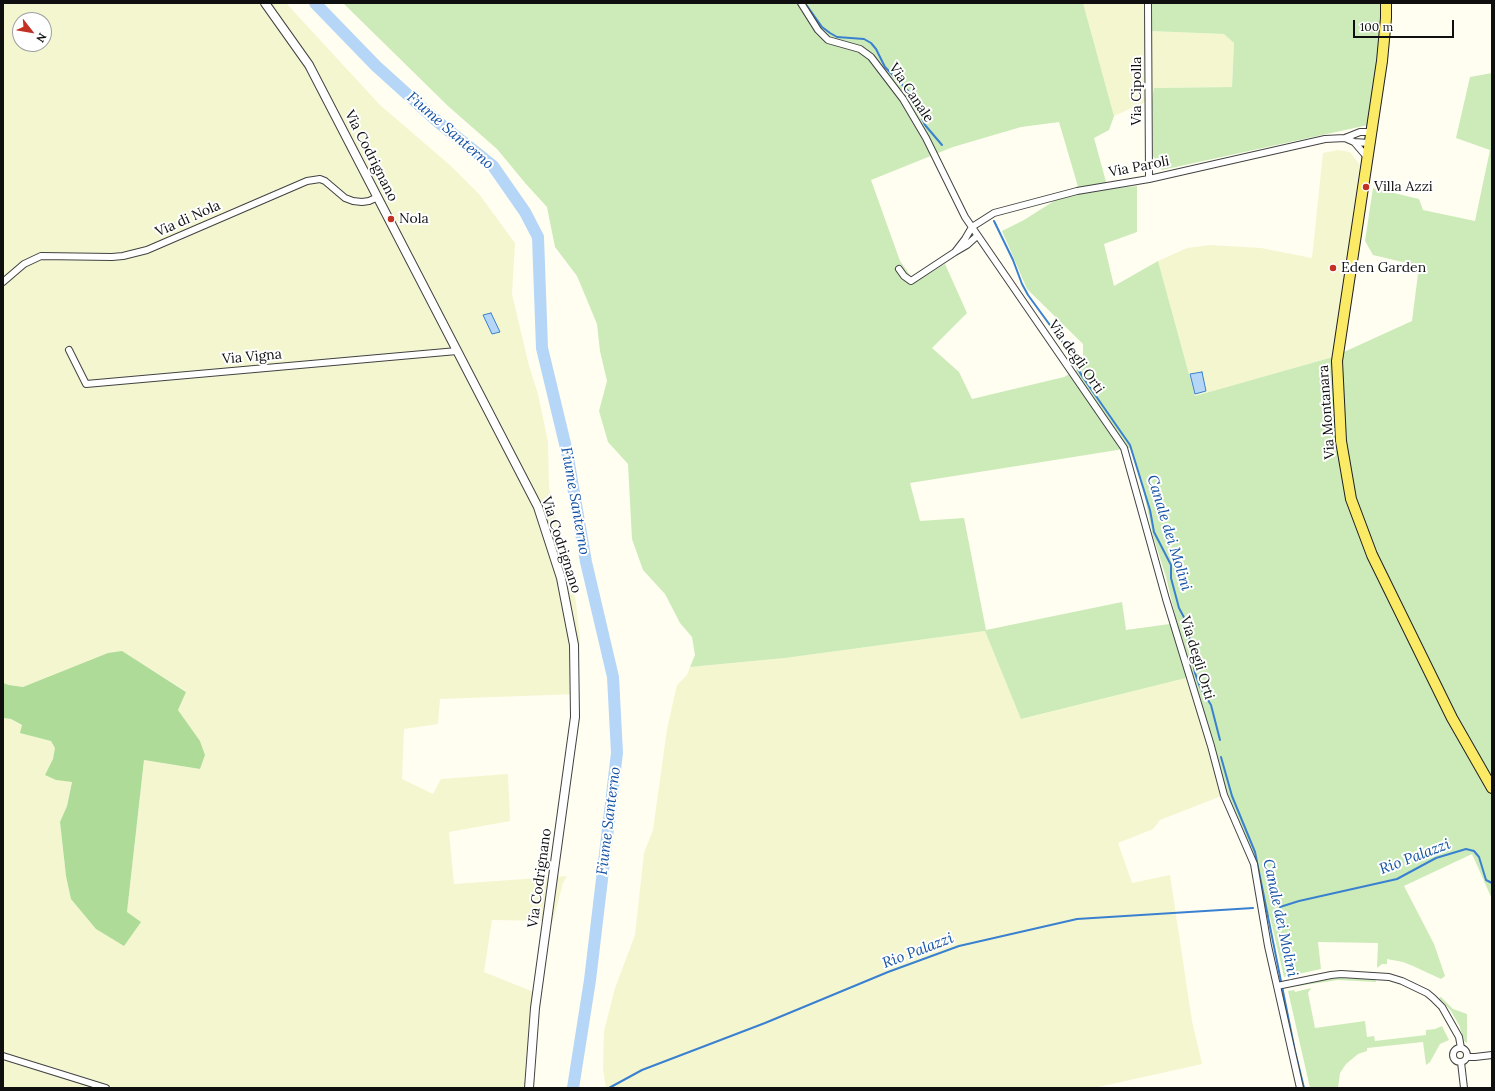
<!DOCTYPE html>
<html>
<head>
<meta charset="utf-8">
<style>
  body { margin:0 }
  #map { position:relative; width:1495px; height:1091px; overflow:hidden; background:#fffef1; font-family:Lora,serif }
  canvas { display:block }
  .frame { position:absolute; inset:0; border:4px solid #0f0f0f; pointer-events:none }
  .north { position:absolute; left:12px; top:12px; width:40px; height:40px; box-sizing:border-box; background:#fff; border:1px solid #9f9f9f; border-radius:50%; rotate:121deg; font-size:11px; font-weight:700; line-height:16px; text-align:center; color:#0f0f0f }
  .north::after { content:''; display:block; margin:auto; width:14px; height:18px; background:#c33124; clip-path:polygon(50% 0,100% 100%,50% 72%,0 100%) }
  .scale { position:absolute; left:1353px; top:20px; width:101px; height:18px; box-sizing:border-box; border:2px solid #0f0f0f; border-top:0; padding-left:5px; font-size:12px; line-height:14px; white-space:nowrap; color:#0f0f0f; -webkit-text-stroke:3px #fff; paint-order:stroke }
</style>
</head>
<body>
<div id="map">
<canvas width="1495" height="1091"></canvas>
<div class="frame"></div>
<div class="north">N</div>
<div class="scale">100 m</div>
</div>
<script>
const ctx = document.querySelector('canvas').getContext('2d');
ctx.lineJoin = 'round';
function fill(path, color) {
  ctx.fillStyle = color;
  ctx.fill(path, 'evenodd');
}
function shape(rows) {
  const path = new Path2D();
  for (const r of rows) {
    if (r.length === 3) {
      path.moveTo(r[0] + r[2], r[1]);
      path.arc(r[0], r[1], r[2], 0, 2 * Math.PI);
      continue;
    }
    path.moveTo(r[0], r[1]);
    for (let i = 2; i < r.length; i += 2) path.lineTo(r[i], r[i + 1]);
  }
  return path;
}
function stroke(path, color, width, dash) {
  ctx.strokeStyle = color;
  ctx.lineWidth = width;
  ctx.lineCap = dash ? 'butt' : 'round';
  ctx.setLineDash(dash || []);
  ctx.stroke(path);
}
function write(font, color, halo, rows, align = 'center') {
  ctx.font = font + ' Lora,serif';
  ctx.lineWidth = 4;
  ctx.setLineDash([]);
  ctx.textBaseline = 'middle';
  ctx.strokeStyle = halo;
  ctx.fillStyle = color;
  for (const [text, x, y, turn = 0] of rows) {
    ctx.save();
    ctx.translate(x, y);
    ctx.rotate((+turn || 0) * Math.PI / 180);
    ctx.textAlign = isNaN(turn) ? turn : align;
    if (halo) ctx.strokeText(text, 0, 0);
    ctx.fillText(text, 0, 0);
    ctx.restore();
  }
}
fill(shape([
  [3,3,286,3,380,105,451,166,479,194,515,243,512,294,529,366,538,394,548,442,549,488,576,602,580,641,577,694,440,699,438,724,404,729,402,779,433,794,441,779,508,774,510,821,449,832,454,884,567,876,563,883,553,921,492,920,484,972,541,995,533,1088,3,1088,3,718,11,719,26,728,46,733,56,748,53,759,56,780,72,781,67,806,60,822,66,876,127,912,144,760,200,769,205,755,200,741,178,710,186,691,122,652,23,687,9,685,3,683],
  [20,20,44,20,44,44,20,44],
  [1083,3,1150,3,1149,31,1225,34,1234,43,1232,87,1154,88,1152,99,1114,116],
  [1338,150,1350,152,1360,165,1333,357,1195,396,1158,261,1187,248,1210,245,1261,248,1312,258,1323,153],
  [985,631,1022,719,1190,677,1224,795,1160,820,1153,829,1118,843,1132,883,1170,875,1192,1021,1202,1064,1094,1088,606,1088,603,1069,604,1031,615,988,635,935,644,853,653,830,667,729,677,685,687,675,690,667,785,658]
]), '#f4f6d0');
fill(shape([
  [343,3,1083,3,1114,116,1109,130,1094,138,1108,189,1137,186,1137,232,1104,244,1114,286,1158,261,1195,396,1333,357,1412,321,1419,266,1373,255,1365,241,1373,188,1419,199,1423,210,1475,221,1490,150,1456,138,1470,77,1492,73,1492,899,1472,854,1404,886,1434,944,1445,976,1441,979,1413,966,1403,962,1387,959,1387,964,1382,964,1377,968,1378,943,1318,942,1321,969,1284,977,1270,917,1268,917,1258,872,1224,795,1190,677,1021,719,985,631,785,658,690,667,695,655,692,637,680,623,665,594,643,570,632,539,628,464,608,442,599,411,607,381,600,351,597,324,577,276,555,247,547,207,526,184,497,149,448,106],
  [1059,122,1079,190,1054,201,1024,220,1002,231,1027,289,1083,344,1083,366,1064,377,972,399,959,372,932,348,967,313,945,264,915,282,900,261,871,180,953,147,1021,127],
  [1130,448,1143,488,1153,536,1166,577,1177,623,1126,630,1122,602,986,630,964,518,920,521,910,483],
  [1150,3,1382,3,1383,10,1368,125,1162,170,1153,156,1152,99,1154,88,1232,87,1234,43,1224,34,1149,31],
  [1337,978,1375,979,1376,982,1338,980,1298,986,1298,985],
  [1311,988,1308,993,1315,1028,1365,1021,1367,1037,1374,1036,1375,1041,1426,1035,1426,1030,1435,1029,1442,1026,1449,1040,1440,1044,1430,1062,1426,1065,1423,1042,1367,1048,1367,1051,1358,1054,1346,1064,1340,1073,1338,1088,1310,1088,1288,991,1294,990,1295,992],
  [1441,997,1453,1009,1467,1014,1467,1043,1464,1041,1459,1025,1451,1011,1439,998]
]), '#ccebb9');
fill(shape([
  [122,651,186,692,178,710,200,741,205,755,200,769,144,760,127,912,141,922,124,946,96,929,71,899,66,876,60,822,67,806,72,782,56,780,45,775,53,759,55,748,51,741,20,733,22,725,11,719,3,718,3,683,9,685,23,687,108,653]
]), '#aedc98');
const water = shape([
  [491,313,500,332,492,334,483,315,491,313],
  [1202,372,1206,391,1195,394,1190,374,1202,372]
]);
fill(water, '#b5d6f7');
stroke(water, '#3a80d0', 1);
stroke(shape([
  [805,3,822,27,830,33,837,37,864,39,871,43,876,49,885,67,912,95,925,125,942,145],
  [994,221,1013,260,1022,284,1028,295,1063,343,1082,376,1130,445,1150,510,1154,532,1171,565,1171,578,1179,608,1187,623,1195,673,1200,687,1211,705,1220,740],
  [1221,757,1232,796,1255,852,1295,1051,1304,1088],
  [1280,907,1299,901,1397,879,1436,858,1466,849,1474,851,1479,857,1486,880,1492,883],
  [609,1088,642,1070,765,1023,888,972,959,946,1077,919,1253,908]
]), '#3a80d0', 2);
stroke(shape([
  [315,3,376,66,438,122,493,166,525,212,538,237,542,348,567,452,586,562,613,677,617,753,590,980,573,1088]
]), '#b5d6f7', 12);
const minor = shape([
  [801,3,818,30,828,40,860,49,871,57,903,99,926,138,965,217,1124,448,1166,599,1211,746,1224,795,1254,864,1268,946,1300,1088],
  [1148,3,1149,179],
  [1345,138,1354,142,1367,157],
  [1354,142,1369,143],
  [955,252,965,239,972,227,994,213,1077,191,1149,179,1325,139,1345,138,1360,132,1371,132],
  [899,269,904,276,911,281,955,252,967,245,977,236],
  [3,282,24,264,41,256,112,257,123,256,147,250,307,181,320,179,325,181,345,198,353,201,362,202,369,201,378,197],
  [69,350,86,384,457,351],
  [1277,986,1331,975,1341,974,1389,977,1402,981,1427,993,1433,998,1442,1007,1459,1037,1461,1048],
  [1460,1055,7],
  [3,1056,106,1088],
  [1467,1057,1475,1057,1492,1055],
  [1461,1062,1464,1088]
]);
const tertiary = shape([
  [265,3,309,65,538,507,561,578,574,645,575,717,535,1008,529,1088]
]);
const primary = shape([
  [1386,3,1386,18,1382,61,1337,361,1341,441,1351,499,1372,555,1452,718,1492,788]
]);
stroke(minor, '#424242', 8);
stroke(tertiary, '#424242', 10);
stroke(primary, '#202020', 12);
stroke(minor, '#fff', 6);
stroke(tertiary, '#fff', 8);
stroke(primary, '#faea66', 10);
for (const [x, y, r, color] of [
  [1366,187,4,"#c33124"],
  [391,219,4,"#c33124"],
  [1333,268,4,"#c33124"]
]) {
  const dot = new Path2D();
  dot.arc(x, y, r, 0, 2 * Math.PI);
  ctx.fillStyle = color;
  ctx.fill(dot);
  stroke(dot, '#fff', 1.5);
}
write('14px', '#0f0f0f', '#fff', [
  ["Via Cipolla",1137,91,-90],
  ["Via Canale",911,93,56],
  ["Via Codrignano",371,156,63],
  ["Via Paroli",1139,167,-11],
  ["Via di Nola",188,219,-24],
  ["Via Vigna",252,357,-5],
  ["Via degli Orti",1076,357,55],
  ["Via Montanara",1327,412,-94],
  ["Via Codrignano",561,545,72],
  ["Via degli Orti",1197,658,73],
  ["Via Codrignano",540,878,-82]
]);
write('14px', '#0f0f0f', '#fff', [
  ["Villa Azzi",1374,187],
  ["Nola",399,219],
  ["Eden Garden",1341,268]
], 'left');
write('italic 15px', '#1553a4', '#fff', [
  ["Fiume Santerno",450,131,41],
  ["Fiume Santerno",575,501,80],
  ["Canale dei Molini",1169,533,73],
  ["Fiume Santerno",609,821,-83],
  ["Rio Palazzi",1415,857,-21],
  ["Canale dei Molini",1280,918,78],
  ["Rio Palazzi",918,951,-21]
]);
</script>
</body>
</html>
